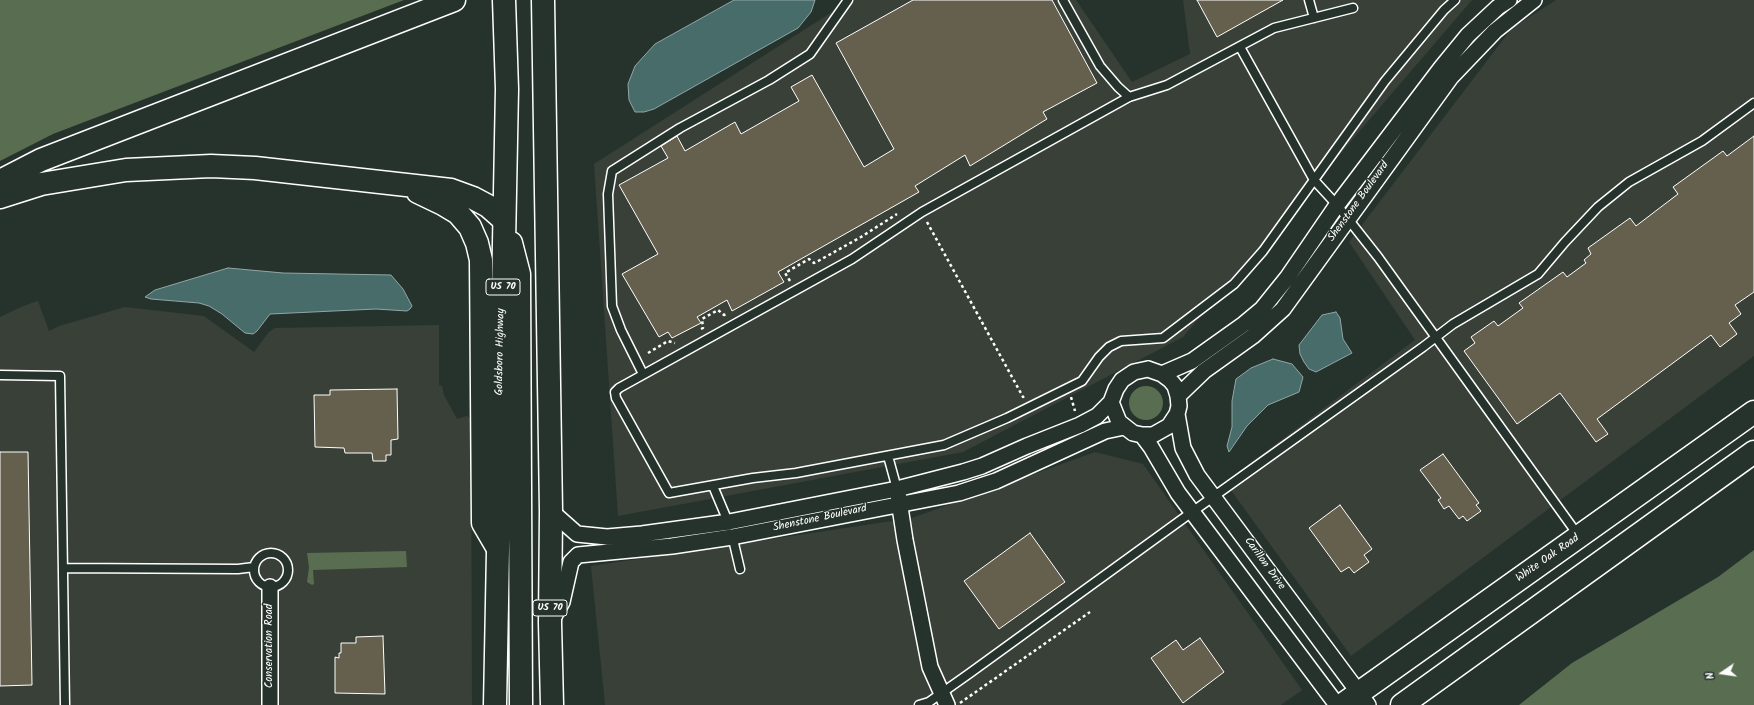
<!DOCTYPE html>
<html>
<head>
<meta charset="utf-8">
<style>
  body { margin:0 }
  #map { position:relative; width:1754px; height:705px; overflow:hidden; background:#26332d; font-family:Kalam,sans-serif }
  canvas { display:block }
  .north { position:absolute; left:1702px; top:653px; width:40px; height:40px; -webkit-text-stroke:3px #26332d; paint-order:stroke; rotate:257deg; font-size:11px; font-weight:700; line-height:16px; text-align:center; color:#fff }
  .north::after { content:''; display:block; margin:auto; width:14px; height:18px; background:#fff; clip-path:polygon(50% 0,100% 100%,50% 72%,0 100%) }
</style>
</head>
<body>
<div id="map">
<canvas width="1754" height="705"></canvas>
<div class="north">N</div>
</div>
<script>
const ctx = document.querySelector('canvas').getContext('2d');
ctx.lineJoin = 'round';
function fill(path, color) {
  ctx.fillStyle = color;
  ctx.fill(path, 'evenodd');
}
function shape(rows) {
  const path = new Path2D();
  for (const r of rows) {
    if (r.length === 3) {
      path.moveTo(r[0] + r[2], r[1]);
      path.arc(r[0], r[1], r[2], 0, 2 * Math.PI);
      continue;
    }
    path.moveTo(r[0], r[1]);
    for (let i = 2; i < r.length; i += 2) path.lineTo(r[i], r[i + 1]);
  }
  return path;
}
function stroke(path, color, width, dash) {
  ctx.strokeStyle = color;
  ctx.lineWidth = width;
  ctx.lineCap = dash ? 'butt' : 'round';
  ctx.setLineDash(dash || []);
  ctx.stroke(path);
}
function write(font, color, halo, rows, align = 'center') {
  ctx.font = font + ' Kalam,sans-serif';
  ctx.lineWidth = 3;
  ctx.setLineDash([]);
  ctx.textBaseline = 'middle';
  ctx.strokeStyle = halo;
  ctx.fillStyle = color;
  for (const [text, x, y, turn = 0] of rows) {
    ctx.save();
    ctx.translate(x, y);
    ctx.rotate((+turn || 0) * Math.PI / 180);
    ctx.textAlign = isNaN(turn) ? turn : align;
    if (halo) ctx.strokeText(text, 0, 0);
    ctx.fillText(text, 0, 0);
    ctx.restore();
  }
}
fill(shape([
  [846,0,1076,0,1132,82,1190,54,1183,0,1472,0,1183,337,963,452,618,516,594,164,829,14],
  [1556,0,1754,0,1754,356,1351,656,1225,482,1415,340,1349,242,1512,28],
  [38,301,49,331,59,326,125,307,204,316,254,352,269,332,275,328,439,325,439,385,442,386,444,395,457,419,467,416,471,419,472,705,0,705,0,317,23,306],
  [1095,452,1143,464,1302,690,1281,705,605,705,591,566,912,518]
]), '#394037');
fill(shape([
  [0,0,404,0,53,134,0,161],
  [1146,403,17],
  [1754,550,1754,705,1519,705,1572,663,1718,577],
  [406,551,407,567,313,570,314,584,312,585,307,582,309,567,307,553]
]), '#596d50');
const water = shape([
  [734,0,815,0,811,12,798,28,654,109,644,112,635,112,629,100,628,84,635,66,655,44,734,0],
  [228,268,283,273,391,275,403,289,412,306,410,309,407,311,376,309,270,314,257,331,253,334,245,333,222,314,209,306,199,303,151,299,145,297,155,290,228,268],
  [1336,312,1340,318,1343,339,1352,353,1316,372,1309,369,1304,362,1300,354,1299,345,1322,315,1336,312],
  [1273,359,1292,364,1303,377,1299,392,1268,405,1247,426,1229,452,1227,446,1232,427,1232,401,1236,379,1251,368,1273,359]
]);
fill(water, '#476c6a');
stroke(water, '#91a7a6', 1);
const building = shape([
  [913,0,1052,0,1097,83,1043,112,1047,119,970,166,965,155,915,186,919,192,778,272,784,282,732,311,727,300,697,317,701,323,672,338,668,332,659,337,622,274,658,254,619,185,668,158,661,146,677,136,685,151,735,122,741,134,799,101,791,87,812,75,864,167,894,149,836,43,913,0],
  [1197,0,1283,0,1217,37,1197,0],
  [1754,136,1754,292,1735,305,1741,314,1729,323,1737,334,1720,347,1711,335,1597,419,1608,434,1596,442,1560,393,1517,424,1464,351,1475,343,1471,337,1494,321,1498,326,1523,308,1519,303,1563,272,1567,277,1586,263,1584,260,1591,254,1588,248,1630,218,1636,226,1678,194,1673,187,1723,151,1727,156,1754,136],
  [397,389,398,439,391,440,391,455,386,455,386,461,373,461,372,453,345,453,344,448,315,447,314,395,330,395,330,390,397,389],
  [0,452,28,452,32,685,0,686,0,452],
  [1443,454,1479,503,1476,505,1481,511,1467,521,1463,516,1459,519,1449,506,1444,509,1438,500,1441,498,1420,470,1443,454],
  [1340,505,1372,549,1364,555,1369,562,1354,573,1349,567,1341,572,1309,528,1340,505],
  [1030,533,1065,582,999,629,964,581,1030,533],
  [383,636,385,694,335,693,335,657,339,658,339,653,341,653,341,643,356,643,356,637,383,636],
  [1200,638,1224,672,1183,703,1151,658,1176,640,1183,650,1200,638]
]);
fill(building, '#655f4e');
stroke(building, '#fff', 1);
const lane = shape([
  [1063,0,1100,66,1118,87,1129,97],
  [1309,0,1314,18],
  [1353,8,1274,28,1167,85,1129,97,922,212,852,259,619,388,615,392,616,398,669,493,753,478,796,473,944,445,1007,418,1082,381,1099,357,1109,347,1121,341,1163,338,1234,284,1263,251,1385,81,1444,10,1455,0],
  [1240,47,1314,180,1337,205,1378,257,1578,535],
  [643,374,621,330,612,306,608,194,612,171,680,128,769,80,810,54,848,0],
  [0,375,60,376,65,705],
  [888,456,897,489],
  [713,486,729,524],
  [732,535,740,569],
  [271,570,17],
  [63,568,238,569,254,567],
  [919,705,929,702,970,673,1192,512,1423,347,1453,324,1538,274,1565,242,1598,207,1629,182,1702,141,1754,103]
]);
const street = shape([
  [1148,369,1162,374,1170,380,1175,386,1178,396,1179,406,1177,414,1169,426,1153,435,1142,435,1133,433,1119,422,1111,402,1116,389,1122,380,1134,372,1148,369],
  [1162,374,1192,361,1244,324,1262,309,1287,278,1337,205,1441,68,1468,35,1498,7,1509,0],
  [1178,396,1204,371,1253,336,1283,309,1451,77,1495,31,1534,0],
  [1177,414,1183,448,1197,475,1368,705],
  [1142,435,1151,447,1178,493,1337,705],
  [898,494,905,540,930,667,947,705],
  [551,511,577,534,607,537,642,534,729,522,897,489,963,472,982,466,1027,446,1080,425,1097,416,1111,402],
  [270,587,270,705],
  [552,620,562,602,571,562,578,555,672,546,732,537,959,493,996,481,1105,431,1124,427]
]);
const secondary = shape([
  [1342,705,1754,412],
  [1402,705,1754,452]
]);
const primary = shape([
  [543,0,551,511,550,623,552,705],
  [511,243,519,274,521,705],
  [495,705,507,89,504,0]
]);
const highway = shape([
  [0,181,41,160,454,0],
  [418,192,443,204,458,213,470,227,477,243,481,260,483,523,497,547],
  [0,197,41,184,126,170,211,166,255,168,451,190,473,198,488,206,504,220]
]);
stroke(lane, '#fff', 11);
stroke(street, '#fff', 18);
stroke(secondary, '#fff', 25);
stroke(primary, '#fff', 25);
stroke(highway, '#fff', 25);
stroke(shape([
  [927,222,1023,397,1024,396],
  [790,281,785,273,809,259,814,263,820,260,861,237,897,214],
  [701,329,703,328,702,319,718,310,724,315,727,314],
  [648,353,668,341,675,343],
  [1071,397,1075,411],
  [960,703,1090,612]
]), '#fff', 2.5, [3, 3]);
stroke(lane, '#26332d', 8);
stroke(street, '#26332d', 15);
stroke(secondary, '#26332d', 22);
stroke(primary, '#26332d', 22);
stroke(highway, '#26332d', 22);
for (const [x, y, w] of [
  [503,287,34],
  [550,608,34]
]) {
  const box = new Path2D();
  box.roundRect(x - w / 2, y - 8, w, 16, 3);
  ctx.fillStyle = '#26332d';
  ctx.fill(box);
  stroke(box, '#fff', 1);
}
write('bold 10px', '#fff', null, [
  ["US 70",503,287],
  ["US 70",550,608]
]);
write('11px', '#fff', '#26332d', [
  ["Shenstone Boulevard",1359,202,-54],
  ["Goldsboro Highway",501,352,-89],
  ["Shenstone Boulevard",820,519,-12],
  ["White Oak Road",1548,559,-35],
  ["Carillon Drive",1264,564,54],
  ["Conservation Road",270,646,-90]
]);
</script>
</body>
</html>
